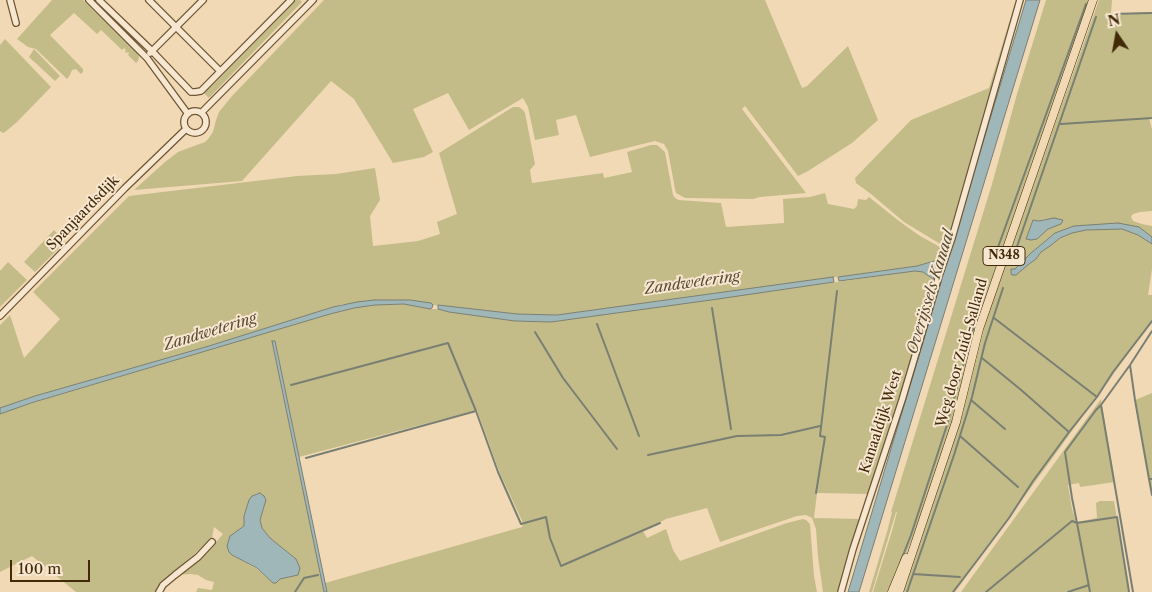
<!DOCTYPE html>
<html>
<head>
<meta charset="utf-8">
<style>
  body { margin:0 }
  #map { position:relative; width:1152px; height:592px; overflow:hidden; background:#f2d9b6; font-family:"Libre Caslon Text",serif }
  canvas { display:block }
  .north { position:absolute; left:1092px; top:10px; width:50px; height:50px; -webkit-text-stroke:4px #f7e6d0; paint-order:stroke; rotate:348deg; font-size:14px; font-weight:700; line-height:20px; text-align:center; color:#422a09 }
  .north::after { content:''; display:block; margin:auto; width:18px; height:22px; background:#422a09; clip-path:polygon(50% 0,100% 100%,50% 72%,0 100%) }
  .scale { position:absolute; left:10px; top:560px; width:80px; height:22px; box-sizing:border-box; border:2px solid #422a09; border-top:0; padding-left:6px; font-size:15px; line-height:18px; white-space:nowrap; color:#422a09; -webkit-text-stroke:4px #f7e6d0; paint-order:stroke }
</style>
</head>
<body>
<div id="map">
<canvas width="1152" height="592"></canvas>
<div class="north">N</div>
<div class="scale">100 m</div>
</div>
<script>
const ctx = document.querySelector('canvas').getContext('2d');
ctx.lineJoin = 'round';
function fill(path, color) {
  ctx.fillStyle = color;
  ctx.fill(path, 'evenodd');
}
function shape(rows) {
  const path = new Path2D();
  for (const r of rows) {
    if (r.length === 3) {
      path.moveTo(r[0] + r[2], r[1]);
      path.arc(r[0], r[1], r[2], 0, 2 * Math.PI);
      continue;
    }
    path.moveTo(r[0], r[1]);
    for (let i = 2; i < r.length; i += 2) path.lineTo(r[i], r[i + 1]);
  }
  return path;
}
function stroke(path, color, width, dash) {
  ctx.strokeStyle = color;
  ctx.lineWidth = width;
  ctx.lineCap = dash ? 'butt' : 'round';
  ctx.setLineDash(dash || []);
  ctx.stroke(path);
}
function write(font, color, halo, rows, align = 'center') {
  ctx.font = font + ' "Libre Caslon Text",serif';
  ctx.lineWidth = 4;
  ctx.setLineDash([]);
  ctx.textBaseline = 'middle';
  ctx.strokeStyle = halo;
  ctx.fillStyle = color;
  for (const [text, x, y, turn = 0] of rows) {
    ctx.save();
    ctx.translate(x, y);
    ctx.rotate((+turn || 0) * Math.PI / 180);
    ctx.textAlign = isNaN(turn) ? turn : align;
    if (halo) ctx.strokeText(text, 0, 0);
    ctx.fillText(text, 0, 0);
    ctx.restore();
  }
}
fill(shape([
  [52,0,83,0,138,53,139,57,138,61,136,63,128,55,129,53,128,52,126,53,125,52,126,50,124,48,122,50,101,30,97,34,74,13,50,35,83,69,83,72,81,74,76,69,72,70,70,75,67,79,36,49,28,47,17,39],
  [296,0,300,0,302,2,209,98,204,93,208,89,212,86],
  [324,0,765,0,802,88,807,86,848,46,878,120,852,143,808,171,798,176,745,106,742,109,806,193,760,197,753,199,685,198,676,193,675,189,668,151,664,144,655,141,590,157,576,115,556,120,559,135,535,140,528,107,523,98,469,130,448,93,413,109,433,152,424,157,393,163,354,99,331,81,242,181,134,190,165,162,178,152,205,142,208,139,213,132,216,120,219,112,232,96],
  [1016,0,1020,0,963,189,946,243,942,245,904,222,871,194,856,183,855,178,911,120,989,88],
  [1046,0,1089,0,982,308,971,347,949,436,917,526,891,592,873,592,892,531,897,512,896,512,872,592,869,592,887,532,892,512,891,512,992,184,1017,94],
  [1099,0,1112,0,1111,14,1152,12,1152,117,1149,118,1152,129,1152,211,1140,212,1133,214,1131,217,1133,221,1142,224,1152,226,1152,237,1139,227,1074,226,1055,233,1031,253,1011,273,1029,264,1036,259,1041,252,1060,238,1072,233,1086,230,1122,229,1138,235,1152,244,1152,269,1148,295,1152,295,1152,321,955,592,902,592,962,416,988,313],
  [1045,219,1061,224,1048,229,1045,231,1026,239,1033,220,1039,221],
  [5,39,51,87,17,122,5,132,3,133,0,131,0,45],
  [34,49,60,76,55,81,29,57],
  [513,107,519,107,523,110,525,113,535,164,530,170,532,183,603,173,604,178,632,172,627,152,651,145,657,145,665,152,673,195,675,198,679,200,721,203,726,227,784,223,783,199,810,197,825,193,828,204,854,209,857,206,858,199,866,200,869,197,899,221,920,236,940,247,941,249,937,261,929,262,917,266,557,315,517,314,433,305,431,303,343,304,209,346,35,396,0,408,0,325,10,315,24,358,60,319,33,292,129,196,297,176,336,174,375,168,380,200,370,216,373,246,418,241,440,234,437,222,457,214,439,153],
  [54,230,65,242,35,272,24,262],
  [8,262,27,280,0,307,0,271],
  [915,271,923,272,932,279,934,277,935,278,916,344,870,494,817,493,814,518,862,519,839,592,823,592,818,557,816,529,812,518,806,515,797,516,720,542,707,508,666,519,643,531,647,538,666,529,673,550,680,561,787,523,803,519,806,520,810,524,814,576,817,592,327,592,325,583,522,527,523,523,499,471,477,410,299,457,275,341,272,341,324,592,196,592,198,588,212,590,214,582,206,580,198,575,191,574,177,575,208,546,217,541,223,534,214,527,212,538,160,585,157,592,76,592,32,556,0,572,0,414,9,410,330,314,355,308,375,305,404,304,430,309,438,309,449,312,515,321,551,322],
  [260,493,262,494,265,505,260,520,262,528,270,538,296,559,298,575,280,579,276,583,266,577,257,569,232,555,229,552,227,546,230,536,244,526,244,516,247,506,255,494],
  [1152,393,1152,495,1135,400],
  [1101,399,1115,482,1080,487,1079,483,1068,485,1072,509,1076,522,1097,518,1096,503,1100,501,1114,501,1129,592,961,592]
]), '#c3bc88');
const water = shape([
  [1026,0,1040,0,859,592,848,592,942,279,934,276,933,279,923,272,915,271,839,281,838,277,917,266,934,261,940,262,939,265,936,265,934,272,943,274,1026,0],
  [1054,218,1063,220,1061,224,1048,229,1037,239,1031,240,1026,239,1033,220,1039,221,1054,218],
  [1118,223,1139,227,1152,237,1152,244,1138,235,1122,229,1086,230,1072,233,1060,238,1050,246,1041,252,1036,259,1029,264,1016,275,1012,275,1011,273,1011,269,1015,269,1031,253,1055,233,1074,226,1118,223],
  [833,277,834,282,711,300,551,322,515,321,449,312,438,309,438,305,517,314,557,315,833,277],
  [374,300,410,300,431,303,433,305,432,308,430,309,404,304,375,305,354,308,330,314,31,403,0,414,0,408,35,396,209,346,333,307,357,302,374,300],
  [272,341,275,341,327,592,324,592,272,341],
  [260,493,264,496,266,500,260,520,262,528,270,538,296,559,300,568,298,575,280,579,276,583,273,583,257,568,232,555,229,552,227,546,230,536,244,526,244,516,249,500,252,496,260,493]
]);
fill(water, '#a0b7ba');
stroke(water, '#7a7f73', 1);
stroke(shape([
  [1111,14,1152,13],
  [1061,124,1152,118],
  [993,261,1086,4],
  [1012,261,1096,17],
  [712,308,731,429],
  [994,318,1097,397],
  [597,324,639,436],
  [535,332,563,378,617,449],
  [982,358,1020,389,1069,432],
  [1130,365,1101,405,1133,592],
  [291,385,448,343,476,411,498,472,521,524,546,517,550,538,561,566,660,523],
  [971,400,1005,429],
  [1101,405,1096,410,1065,452,1072,498,1077,523,1117,517,1129,592],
  [960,436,1018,487],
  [648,455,737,436,781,435,820,426],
  [306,458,476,411],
  [1149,479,1135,400,1130,365,1152,331],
  [1152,479,1149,479,1152,495],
  [816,493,825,437,820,436,837,291],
  [900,563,911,535,946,428,985,285],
  [913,574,960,577],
  [295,592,304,578,318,575],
  [907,592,954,455,972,397,985,343,1003,288],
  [953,592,982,554,1009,518,1033,481,1069,432,1097,397,1113,372,1152,321],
  [986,592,1072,521,1077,523,1090,592],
  [1068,592,1089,585]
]), '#7a7f73', 2);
const minor = shape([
  [10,0,16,23],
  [89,0,147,58,188,114],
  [99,0,152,51,191,92,195,92,201,91,291,0],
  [149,0,220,71],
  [150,53,203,0],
  [195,122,11],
  [201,113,313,0],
  [0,316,125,188,186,129],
  [159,592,163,585,175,575,198,557,212,542],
  [841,592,853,549,902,400,938,279,952,238,1020,0]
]);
const major = shape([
  [892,592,906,558],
  [899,592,956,422,979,329,1093,0]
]);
stroke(minor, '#6e5634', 8);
stroke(major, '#422a09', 9);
stroke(minor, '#f7e6d0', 5.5);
stroke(major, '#f2d9b6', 8);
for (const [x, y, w] of [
  [1004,256,42]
]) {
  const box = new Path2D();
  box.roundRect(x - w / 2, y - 9.5, w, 19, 4);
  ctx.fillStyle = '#f7e6d0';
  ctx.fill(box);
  stroke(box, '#422a09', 1);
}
write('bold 12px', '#422a09', null, [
  ["N348",1004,256]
]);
write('14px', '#422a09', '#f7e6d0', [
  ["Spanjaardsdijk",83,213,-46],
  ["Weg door Zuid-Salland",962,353,-74],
  ["Kanaaldijk West",881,422,-72]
]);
write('italic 15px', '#5a4d35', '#f7e6d0', [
  ["Zandwetering",692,283,-8],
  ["Overijssels Kanaal",931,292,-73],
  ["Zandwetering",210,332,-17]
]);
</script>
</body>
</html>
